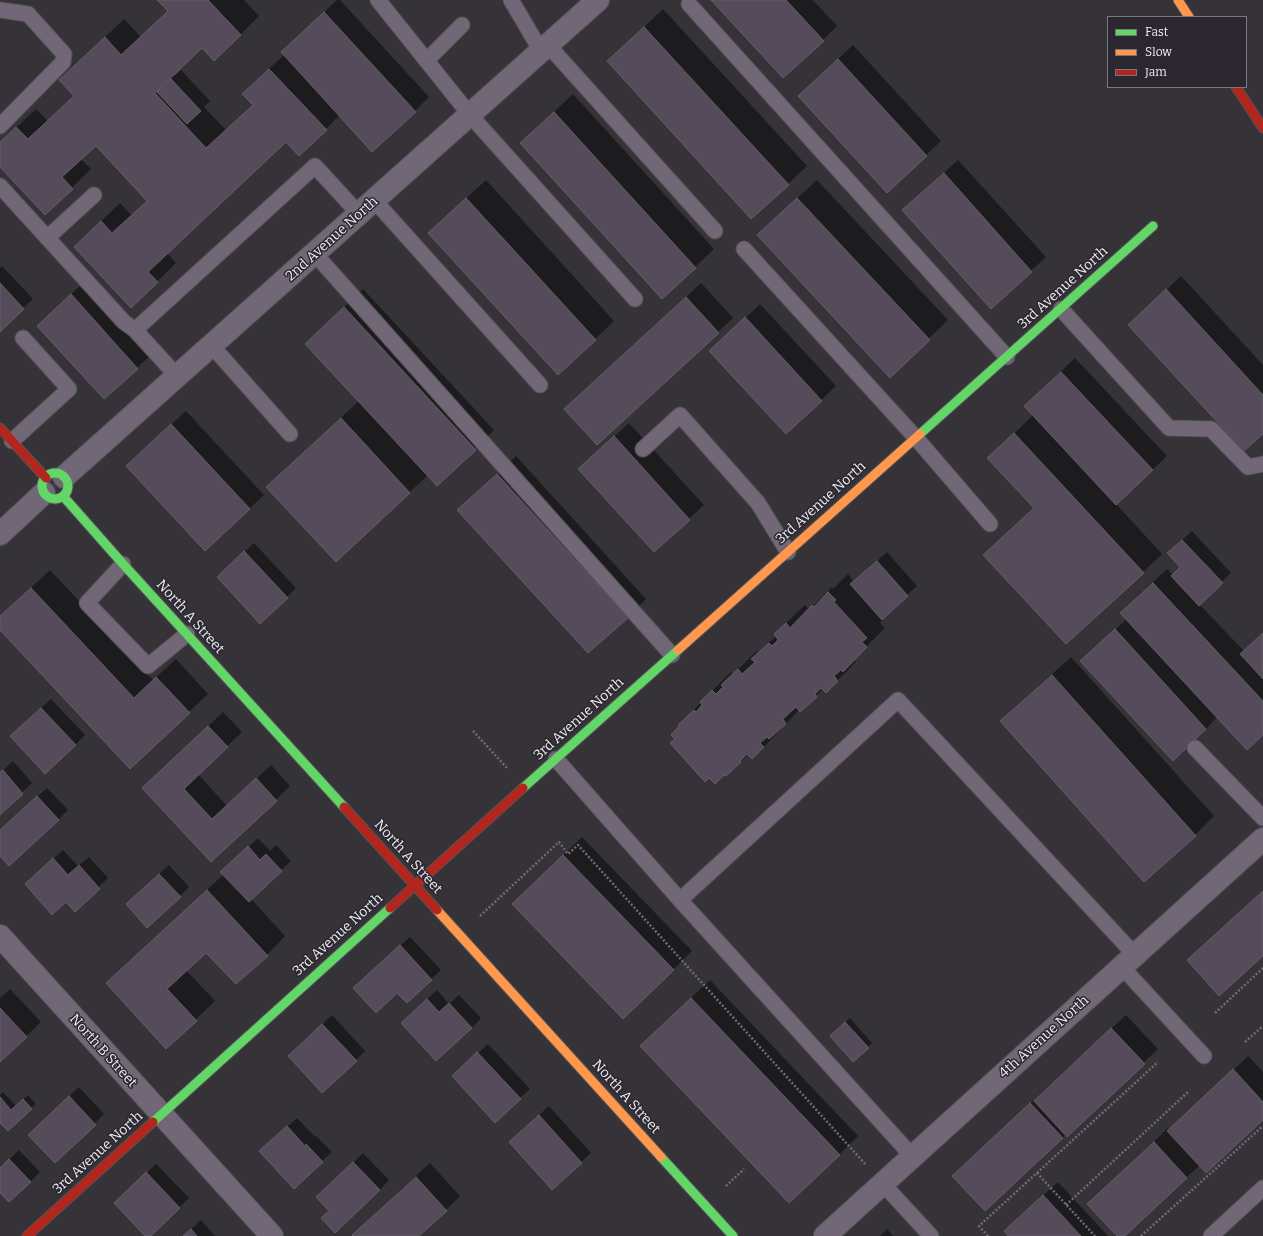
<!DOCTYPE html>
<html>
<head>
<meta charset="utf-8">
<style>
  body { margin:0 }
  #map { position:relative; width:1263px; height:1236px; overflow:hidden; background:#353338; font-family:Bitter,serif }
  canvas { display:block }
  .legend { position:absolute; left:1107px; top:16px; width:140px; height:72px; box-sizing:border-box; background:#2b2730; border:1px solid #7a767e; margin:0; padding:5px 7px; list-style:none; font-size:12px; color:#f0edf3 }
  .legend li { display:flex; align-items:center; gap:8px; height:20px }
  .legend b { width:20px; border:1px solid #7a767e }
</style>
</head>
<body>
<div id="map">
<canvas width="1263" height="1236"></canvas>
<ul class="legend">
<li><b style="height:5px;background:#63d668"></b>Fast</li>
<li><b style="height:5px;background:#ff974d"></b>Slow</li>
<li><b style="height:5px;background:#b3261e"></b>Jam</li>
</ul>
</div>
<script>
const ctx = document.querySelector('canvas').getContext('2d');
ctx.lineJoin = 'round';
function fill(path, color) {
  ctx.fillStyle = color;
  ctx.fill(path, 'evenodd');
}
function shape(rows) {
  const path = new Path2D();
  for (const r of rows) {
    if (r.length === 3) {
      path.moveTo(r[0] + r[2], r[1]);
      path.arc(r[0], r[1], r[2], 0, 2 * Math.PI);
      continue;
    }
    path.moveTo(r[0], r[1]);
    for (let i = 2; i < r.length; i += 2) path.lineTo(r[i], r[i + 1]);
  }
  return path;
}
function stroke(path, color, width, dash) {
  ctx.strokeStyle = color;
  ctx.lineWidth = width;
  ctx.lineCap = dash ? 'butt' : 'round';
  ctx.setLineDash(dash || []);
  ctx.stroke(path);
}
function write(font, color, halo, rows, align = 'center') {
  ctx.font = font + ' Bitter,serif';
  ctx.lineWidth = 3;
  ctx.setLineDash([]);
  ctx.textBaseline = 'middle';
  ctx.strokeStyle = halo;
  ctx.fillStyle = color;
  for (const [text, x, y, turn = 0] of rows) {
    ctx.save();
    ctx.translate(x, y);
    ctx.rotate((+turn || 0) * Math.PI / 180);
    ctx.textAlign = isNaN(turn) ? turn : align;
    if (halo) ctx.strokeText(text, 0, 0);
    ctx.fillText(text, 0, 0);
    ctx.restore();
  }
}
fill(shape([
  [158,0,244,0,259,16,240,35,202,47,173,74,175,76,181,70,210,101,204,107,226,130,254,104,262,75,284,55,282,52,337,0,340,0,429,97,415,111,340,115,326,129,286,141,167,253,176,263,157,282,94,228,120,203,132,216,148,200,96,144,81,159,91,169,45,214,0,166,0,143,36,109,48,121,75,96,60,80,124,19,141,37,168,11],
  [713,0,813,0,837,26,823,40],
  [663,9,807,166,788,184,608,61],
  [853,45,941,141,887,192,813,82],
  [573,94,714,249,695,267,521,143],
  [958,160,1046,257,991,307,918,196],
  [486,180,614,321,558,374,448,215],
  [817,180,948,320,890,376,777,217],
  [2,266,33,299,0,330,0,268],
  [1181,276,1263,365,1263,432,1129,325],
  [85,281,152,354,105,398,38,326],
  [701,283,733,318,597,444,579,395],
  [363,289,494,430,475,449,428,475,336,561,286,468,359,401,306,344],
  [760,304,836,386,786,433,725,337],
  [1075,358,1167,456,1116,504,1162,554,1143,572,1003,537,1035,507,989,458,1033,415,1025,406],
  [186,411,264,495,249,509,141,452],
  [629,423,704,505,654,551,594,455],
  [516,456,646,599,627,618,459,510],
  [1192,531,1231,573,1199,604,1244,651,1263,634,1263,733,1217,717,1206,729,1096,647,1127,619,1121,613,1135,599,1167,569,1173,575,1181,567,1178,544],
  [254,543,296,588,287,597,228,567],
  [887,552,917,586,883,617,884,618,880,623,885,628,854,659,856,662,826,692,823,689,800,711,799,710,764,747,749,754,726,775,676,739,681,726,680,725,701,702,731,672,733,674,757,651,758,653,776,636,775,634,805,605,809,610,832,587,833,589,848,574,854,582],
  [50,570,153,680,176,659,208,694,130,768,0,628,0,617],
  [1071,657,1214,816,1195,835,1144,881,1001,721,1020,703],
  [51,699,85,735,75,745,21,726],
  [223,712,242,732,198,774,227,806,271,765,290,786,211,861,143,788],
  [13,761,32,783,0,813,0,773],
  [47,788,68,810,58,820,0,855,0,830],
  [582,837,692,951,673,970,532,885],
  [258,838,270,851,276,845,291,861,251,899,285,936,267,955,206,951,186,970,215,1001,166,1048,107,983,224,874,231,863],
  [63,850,78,866,89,857,108,878,75,910,66,901,35,875],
  [169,865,189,887,180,896,136,895],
  [410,937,441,970,407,1002,398,991,364,978],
  [710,980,858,1136,839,1155,660,1027],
  [10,989,41,1022,0,1061,0,998],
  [437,990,449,1004,459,995,481,1018,472,1028,411,1014],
  [332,1015,365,1051,356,1060,298,1046],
  [1126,1015,1158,1049,985,1210,968,1162],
  [850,1018,872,1043,868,1047,835,1032],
  [488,1044,530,1089,495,1121,463,1067],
  [1248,1056,1263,1072,1263,1118,1200,1165,1124,1236,1119,1236,1103,1190,1168,1128,1170,1130],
  [79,1087,104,1114,55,1162,39,1125],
  [3,1092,16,1106,28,1095,36,1104,31,1108,0,1122,0,1095],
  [549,1106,591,1153,552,1189,519,1133],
  [297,1118,315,1137,316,1136,332,1152,322,1161,270,1142],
  [19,1150,40,1172,30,1182,0,1191,0,1168],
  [363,1153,389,1180,380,1190,330,1211,327,1188],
  [430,1163,460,1196,446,1210,418,1236,354,1236,353,1235,367,1221],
  [156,1164,189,1198,149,1236,146,1236,125,1194],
  [1058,1182,1108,1236,1010,1236,1019,1217],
  [201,1220,215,1236,184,1236],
  [887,1229,893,1236,880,1236]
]), '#0007');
const building = shape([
  [157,0,208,0,241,35,214,61,202,48,155,93,206,148,253,105,242,94,269,69,327,130,299,156,286,142,148,272,158,282,131,308,74,247,101,221,112,233,147,201,96,146,62,177,73,189,45,215,0,167,0,142,16,127,28,139,74,96,59,80,105,37,121,55,168,11,157,0],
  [711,0,786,0,824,41,783,78,711,0],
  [324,12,416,112,372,152,281,52,324,12],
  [644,27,789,185,751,219,607,61,644,27],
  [838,59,927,156,887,193,798,96,838,59],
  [171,79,201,111,187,124,157,92,171,79],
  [554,112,696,268,662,299,520,143,554,112],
  [944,173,1032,272,991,309,902,210,944,173],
  [466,198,596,340,558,375,428,233,466,198],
  [797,198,930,340,890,378,757,235,797,198],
  [0,283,24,309,0,332,0,283],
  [1166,289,1263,395,1263,434,1244,451,1128,325,1166,289],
  [71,294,138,369,104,399,37,326,71,294],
  [686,297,719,333,597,445,564,409,686,297],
  [344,307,476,450,437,486,305,344,344,307],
  [745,317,822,401,786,434,709,351,745,317],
  [1061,372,1153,470,1116,505,1024,406,1061,372],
  [341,418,410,493,336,562,266,487,341,418],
  [171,424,250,509,205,551,126,466,171,424],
  [1014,433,1144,573,1066,644,983,555,1034,508,987,458,1014,433],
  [614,436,690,520,654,552,578,469,614,436],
  [497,474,628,618,588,653,457,510,497,474],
  [1182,540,1223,583,1199,606,1171,576,1180,567,1167,553,1182,540],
  [244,551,288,598,260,624,217,577,244,551],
  [877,561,908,596,882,620,850,584,877,561],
  [1153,583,1263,701,1263,735,1247,750,1120,613,1153,583],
  [31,588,134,698,156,677,190,713,130,769,0,630,0,616,31,588],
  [828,592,836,600,834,602,867,638,862,642,867,647,843,672,841,670,834,676,838,681,826,693,821,688,815,694,817,697,800,712,796,707,783,719,786,724,769,739,767,737,760,743,764,747,752,759,747,754,740,761,741,762,726,776,724,775,715,784,709,778,705,782,670,743,675,739,671,735,679,726,678,725,694,710,696,712,702,705,700,702,712,690,716,694,723,687,721,685,738,669,742,674,755,662,751,659,769,643,772,646,778,640,774,634,786,623,790,628,812,605,814,607,828,592],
  [1115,629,1206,729,1173,761,1080,661,1115,629],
  [1263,633,1263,679,1240,654,1263,633],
  [1052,675,1196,836,1144,882,1000,721,1052,675],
  [41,708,76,745,45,774,10,736,41,708],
  [208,726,228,747,184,789,212,819,256,778,277,801,211,862,142,788,208,726],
  [3,770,23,794,0,815,0,772,3,770],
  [37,796,59,820,9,866,0,856,0,830,37,796],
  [248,846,260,860,266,854,282,871,249,902,220,872,248,846],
  [563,855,674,970,623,1019,512,904,563,855],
  [53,858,68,875,79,865,100,889,75,912,66,902,52,915,25,884,53,858],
  [159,874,181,897,147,928,126,904,159,874],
  [207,890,268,956,236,984,206,953,167,989,197,1021,166,1049,106,983,207,890],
  [1263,891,1263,956,1219,996,1187,960,1263,891],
  [400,945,432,980,407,1003,397,993,376,1013,353,988,400,945],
  [691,998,840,1155,789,1203,640,1046,691,998],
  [427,999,439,1012,449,1003,472,1028,436,1061,401,1023,427,999],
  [0,1008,27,1037,0,1062,0,1008],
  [845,1022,869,1048,853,1062,830,1036,845,1022],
  [322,1024,357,1061,322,1093,288,1056,322,1024],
  [1111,1028,1145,1064,1067,1137,1034,1101,1111,1028],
  [477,1052,521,1099,495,1123,452,1076,477,1052],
  [1233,1069,1263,1102,1263,1120,1206,1173,1167,1131,1233,1069],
  [69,1096,96,1125,55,1163,28,1135,69,1096],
  [0,1097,11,1110,23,1099,32,1109,8,1131,0,1123,0,1097],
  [1030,1103,1063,1138,985,1211,952,1176,1030,1103],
  [539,1115,582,1163,552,1190,509,1142,539,1115],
  [287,1126,305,1146,306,1144,323,1162,294,1189,259,1151,287,1126],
  [1154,1142,1187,1178,1125,1236,1117,1236,1087,1204,1154,1142],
  [9,1159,31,1182,9,1202,0,1193,0,1168,9,1159],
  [353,1162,380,1190,335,1233,321,1218,329,1211,316,1197,353,1162],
  [146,1172,180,1208,151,1236,145,1236,114,1203,146,1172],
  [416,1177,447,1211,419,1236,353,1236,352,1235,416,1177],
  [1043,1195,1081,1236,1008,1236,1004,1231,1043,1195],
  [191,1229,197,1236,183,1236,191,1229]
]);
fill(building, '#554b5b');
stroke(building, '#626064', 1);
const lane = shape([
  [378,0,470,115,635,299],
  [511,0,541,51],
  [689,4,1007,357],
  [0,10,28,14,64,54,63,62,0,126],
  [548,45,715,231],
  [427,60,462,25],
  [0,186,124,322,135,330],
  [374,200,540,385],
  [47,238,94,195],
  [744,249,916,438,990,524],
  [315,254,672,655],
  [1061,309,1169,428,1211,429,1248,467,1263,464],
  [212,346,290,434],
  [178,377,135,330,315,166,359,214],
  [12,441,69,389,23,338],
  [643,449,680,415,758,503,788,552],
  [123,564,87,603,148,666,187,634],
  [1195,748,1263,818],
  [556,759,680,900],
  [1122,967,1204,1056],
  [913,1157,680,900,898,700,1135,955],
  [883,1184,931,1236],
  [1211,1236,1263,1188]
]);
const street = shape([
  [64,477,598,0],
  [0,534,44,493],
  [0,936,272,1236],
  [825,1236,1263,839]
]);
const fast = shape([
  [920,434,1153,226],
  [55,486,13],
  [63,496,123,564,344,807],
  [523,788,678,650],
  [153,1122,390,908],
  [661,1157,733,1236]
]);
const slow = shape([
  [1178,0,1189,17],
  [678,650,920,434],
  [437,910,661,1157]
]);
const jam = shape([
  [1236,87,1263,128],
  [0,428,46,478],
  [344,807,437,910],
  [390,908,523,788],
  [27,1236,153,1122]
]);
stroke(lane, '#535255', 17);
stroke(street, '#535255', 24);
stroke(fast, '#535255', 11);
stroke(slow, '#535255', 11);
stroke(jam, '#535255', 11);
stroke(shape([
  [473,731,508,769],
  [480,916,559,842,568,854,578,845,866,1165],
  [1215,1013,1263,968],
  [1245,1042,1263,1026],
  [1037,1173,1095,1236],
  [726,1186,744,1169],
  [1066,1205,1188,1092],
  [988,1236,979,1226,1158,1062],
  [1141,1236,1263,1126]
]), '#706a74', 2.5, [2, 2]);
stroke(lane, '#716776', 15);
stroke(street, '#716776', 22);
stroke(fast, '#63d668', 9);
stroke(slow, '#ff974d', 9);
stroke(jam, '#b3261e', 9);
write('14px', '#f0edf3', '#2b2730', [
  ["2nd Avenue North",332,239,-42],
  ["3rd Avenue North",1063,288,-42],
  ["3rd Avenue North",821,503,-42],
  ["North A Street",190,617,48],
  ["3rd Avenue North",579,719,-42],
  ["North A Street",408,857,48],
  ["3rd Avenue North",338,935,-42],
  ["4th Avenue North",1044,1037,-42],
  ["North B Street",103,1051,48],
  ["North A Street",626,1097,48],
  ["3rd Avenue North",98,1153,-42]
]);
</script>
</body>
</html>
